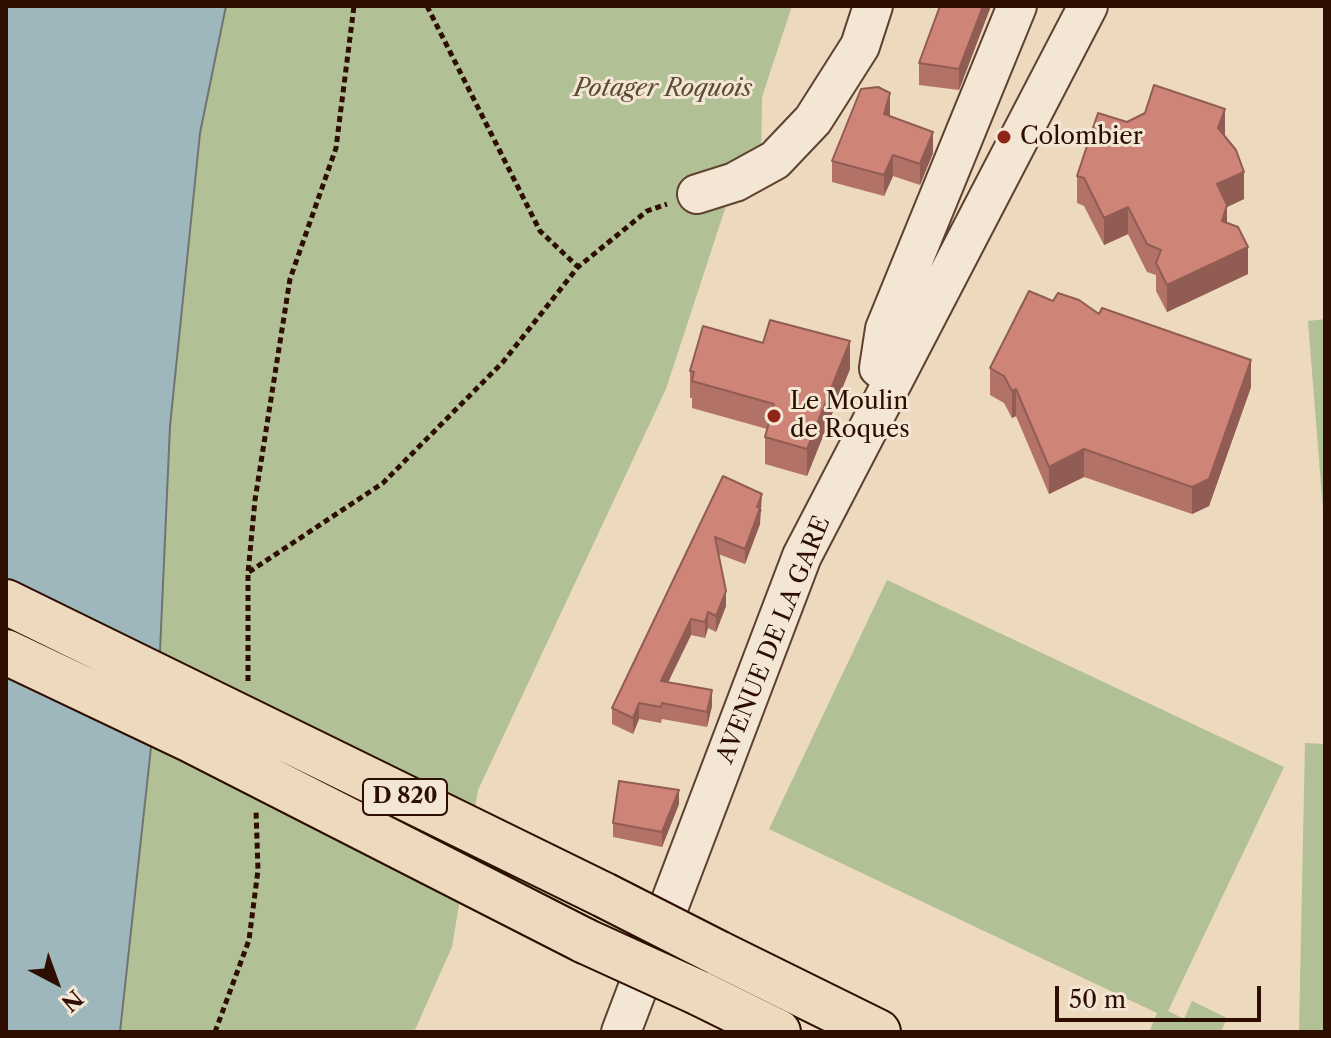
<!DOCTYPE html>
<html>
<head>
<meta charset="utf-8">
<style>
  body { margin:0 }
  #map { position:relative; width:1331px; height:1038px; overflow:hidden; background:#ecd9be; font-family:"Libre Caslon Text",serif }
  canvas { display:block }
  .frame { position:absolute; inset:0; border:8px solid #2e0e01; pointer-events:none }
  .north { position:absolute; left:16px; top:942px; width:80px; height:80px; -webkit-text-stroke:6px #f3e6d5; paint-order:stroke; rotate:139deg; font-size:22px; font-weight:700; line-height:32px; text-align:center; color:#2e0e01 }
  .north::after { content:''; display:block; margin:auto; width:28px; height:36px; background:#2e0e01; clip-path:polygon(50% 0,100% 100%,50% 72%,0 100%) }
  .scale { position:absolute; left:1055px; top:986px; width:206px; height:36px; box-sizing:border-box; border:4px solid #2e0e01; border-top:0; padding-left:10px; font-size:24px; line-height:28px; white-space:nowrap; color:#2e0e01; -webkit-text-stroke:6px #f3e6d5; paint-order:stroke }
</style>
</head>
<body>
<div id="map">
<canvas width="1331" height="1038"></canvas>
<div class="frame"></div>
<div class="north">N</div>
<div class="scale">50 m</div>
</div>
<script>
const ctx = document.querySelector('canvas').getContext('2d');
ctx.lineJoin = 'round';
function fill(path, color) {
  ctx.fillStyle = color;
  ctx.fill(path, 'evenodd');
}
function shape(rows) {
  const path = new Path2D();
  for (const r of rows) {
    path.moveTo(r[0], r[1]);
    for (let i = 2; i < r.length; i += 2) path.lineTo(r[i], r[i + 1]);
  }
  return path;
}
function stroke(path, color, width, dash) {
  ctx.strokeStyle = color;
  ctx.lineWidth = width;
  ctx.lineCap = dash ? 'butt' : 'round';
  ctx.setLineDash(dash || []);
  ctx.stroke(path);
}
function write(font, color, halo, rows, align = 'center') {
  ctx.font = font + ' "Libre Caslon Text",serif';
  ctx.lineWidth = 6;
  ctx.setLineDash([]);
  ctx.textBaseline = 'middle';
  ctx.strokeStyle = halo;
  ctx.fillStyle = color;
  for (const [text, x, y, turn = 0] of rows) {
    ctx.save();
    ctx.translate(x, y);
    ctx.rotate((+turn || 0) * Math.PI / 180);
    ctx.textAlign = isNaN(turn) ? turn : align;
    if (halo) ctx.strokeText(text, 0, 0);
    ctx.fillText(text, 0, 0);
    ctx.restore();
  }
}
fill(shape([
  [226,6,792,6,762,97,761,163,739,166,666,389,478,790,452,947,414,1032,120,1032,159,674,170,426,200,133],
  [1325,319,1325,535,1308,321],
  [887,580,1284,767,1168,1011,1184,1019,1192,1001,1227,1018,1221,1032,1149,1032,1157,1013,769,829],
  [1305,743,1325,744,1325,1032,1299,1032]
]), '#b2c096');
const water = shape([
  [6,6,226,6,200,133,170,426,159,674,120,1032,6,1032,6,6]
]);
fill(water, '#9db7bc');
stroke(water, '#717371', 2);
const minor = shape([
  [697,194,735,182,775,160,813,120,860,46,873,6],
  [892,378,879,368,885,329,1017,6],
  [621,1032,802,556,1088,6]
]);
const highway = shape([
  [6,602,604,895],
  [6,652,191,740,585,941],
  [718,953,878,1032],
  [699,993,778,1032]
]);
stroke(minor, '#5e4130', 42);
stroke(highway, '#2e0e01', 48);
stroke(shape([
  [427,6,540,231,578,267],
  [249,572,383,483,503,362,578,267,647,211,667,204],
  [248,681,248,573,255,500,290,279,336,148,354,6],
  [215,1032,249,940,258,870,256,810]
]), '#2e0e01', 5, [6, 4]);
stroke(minor, '#f3e6d5', 38);
stroke(highway, '#ecd9be', 44);
const highwayBridge = shape([
  [604,895,718,953],
  [585,941,699,993]
]);
stroke(highwayBridge, '#2e0e01', 48, []);
stroke(highwayBridge, '#ecd9be', 44);
fill(shape([
  [935,6,991,6,959,90,919,85,919,63,939,7],
  [890,114,890,116,933,153,920,185,893,176,884,196,832,182,832,161],
  [1127,122,1225,136,1244,199,1227,207,1227,223,1248,274,1167,312,1156,291,1156,275,1147,272,1128,234,1104,245,1084,206,1077,203,1077,176],
  [1053,301,1099,314,1251,387,1209,506,1192,514,1084,477,1049,494,1016,416,1012,418,1004,403,990,395,990,368],
  [850,369,807,476,765,464,765,437,767,429,692,408,692,398,690,398,690,371],
  [723,476,762,510,760,514,760,524,745,564,718,554,726,606,716,632,708,628,705,638,691,635,668,682,712,706,707,727,662,719,661,723,639,719,633,734,612,724,612,708],
  [679,804,662,847,613,837,613,823]
]), '#b27267');
fill(shape([
  [983,6,991,6,959,90,959,69],
  [890,93,890,114,884,135,884,114],
  [1225,109,1225,136,1218,128],
  [933,132,933,153,920,185,920,164],
  [893,155,893,176,884,196,884,175],
  [1244,172,1244,199,1227,207,1227,232,1222,249,1217,184],
  [1128,207,1128,234,1104,245,1104,218],
  [1248,247,1248,274,1167,312,1167,285],
  [850,341,850,369,807,476,807,449],
  [1251,360,1251,387,1209,506,1192,514,1192,487],
  [1016,389,1016,416,1012,418,1012,391],
  [1084,449,1084,477,1049,494,1049,467],
  [762,494,760,524,745,564,745,549],
  [726,591,726,606,716,632,716,616],
  [708,612,708,628,705,638,705,622],
  [691,619,691,635,661,697,661,681],
  [712,690,712,706,707,727,707,712],
  [639,703,639,719,633,734,633,718],
  [679,790,679,804,662,847,662,832]
]), '#915c54');
const building = shape([
  [940,6,983,6,959,69,919,63,940,6],
  [1154,85,1225,109,1218,128,1236,150,1244,172,1217,184,1227,205,1222,221,1238,227,1248,247,1167,285,1156,263,1161,250,1147,244,1128,207,1104,218,1084,178,1077,176,1098,113,1127,122,1145,113,1154,85],
  [878,87,890,93,884,114,933,132,920,164,893,155,884,175,832,161,861,89,878,87],
  [1029,291,1053,301,1058,293,1079,300,1099,314,1102,308,1251,360,1209,479,1192,487,1084,449,1049,467,1016,389,1012,391,1004,376,990,368,1029,291],
  [770,320,850,341,807,449,765,437,774,404,692,381,694,372,690,371,703,326,763,343,770,320],
  [723,476,762,494,757,507,760,508,745,549,715,537,726,591,716,616,708,612,705,622,691,619,661,681,712,690,707,712,662,703,661,707,639,703,633,718,612,708,723,476],
  [619,781,679,790,662,832,613,823,619,781]
]);
fill(building, '#cf8478');
stroke(building, '#915c54', 2);
for (const [x, y, r, color] of [
  [1004,137,8,"#8f2418"],
  [774,416,8,"#8f2418"]
]) {
  const dot = new Path2D();
  dot.arc(x, y, r, 0, 2 * Math.PI);
  ctx.fillStyle = color;
  ctx.fill(dot);
  stroke(dot, '#f3e6d5', 3);
}
for (const [x, y, w] of [
  [405,797,84]
]) {
  const box = new Path2D();
  box.roundRect(x - w / 2, y - 18, w, 36, 6);
  ctx.fillStyle = '#f3e6d5';
  ctx.fill(box);
  stroke(box, '#2e0e01', 2);
}
write('bold 22px', '#2e0e01', null, [
  ["D 820",405,797]
]);
write('italic 24px', '#5c4c35', '#f3e6d5', [
  ["Potager Roquois",663,89]
]);
write('24px', '#2e0e01', '#f3e6d5', [
  ["Colombier",1020,137],
  ["Le Moulin",790,402],
  ["de Roques",790,430]
], 'left');
write('24px', '#2e0e01', '#f3e6d5', [
  ["AVENUE DE LA GARE",774,640,-68]
]);
</script>
</body>
</html>
